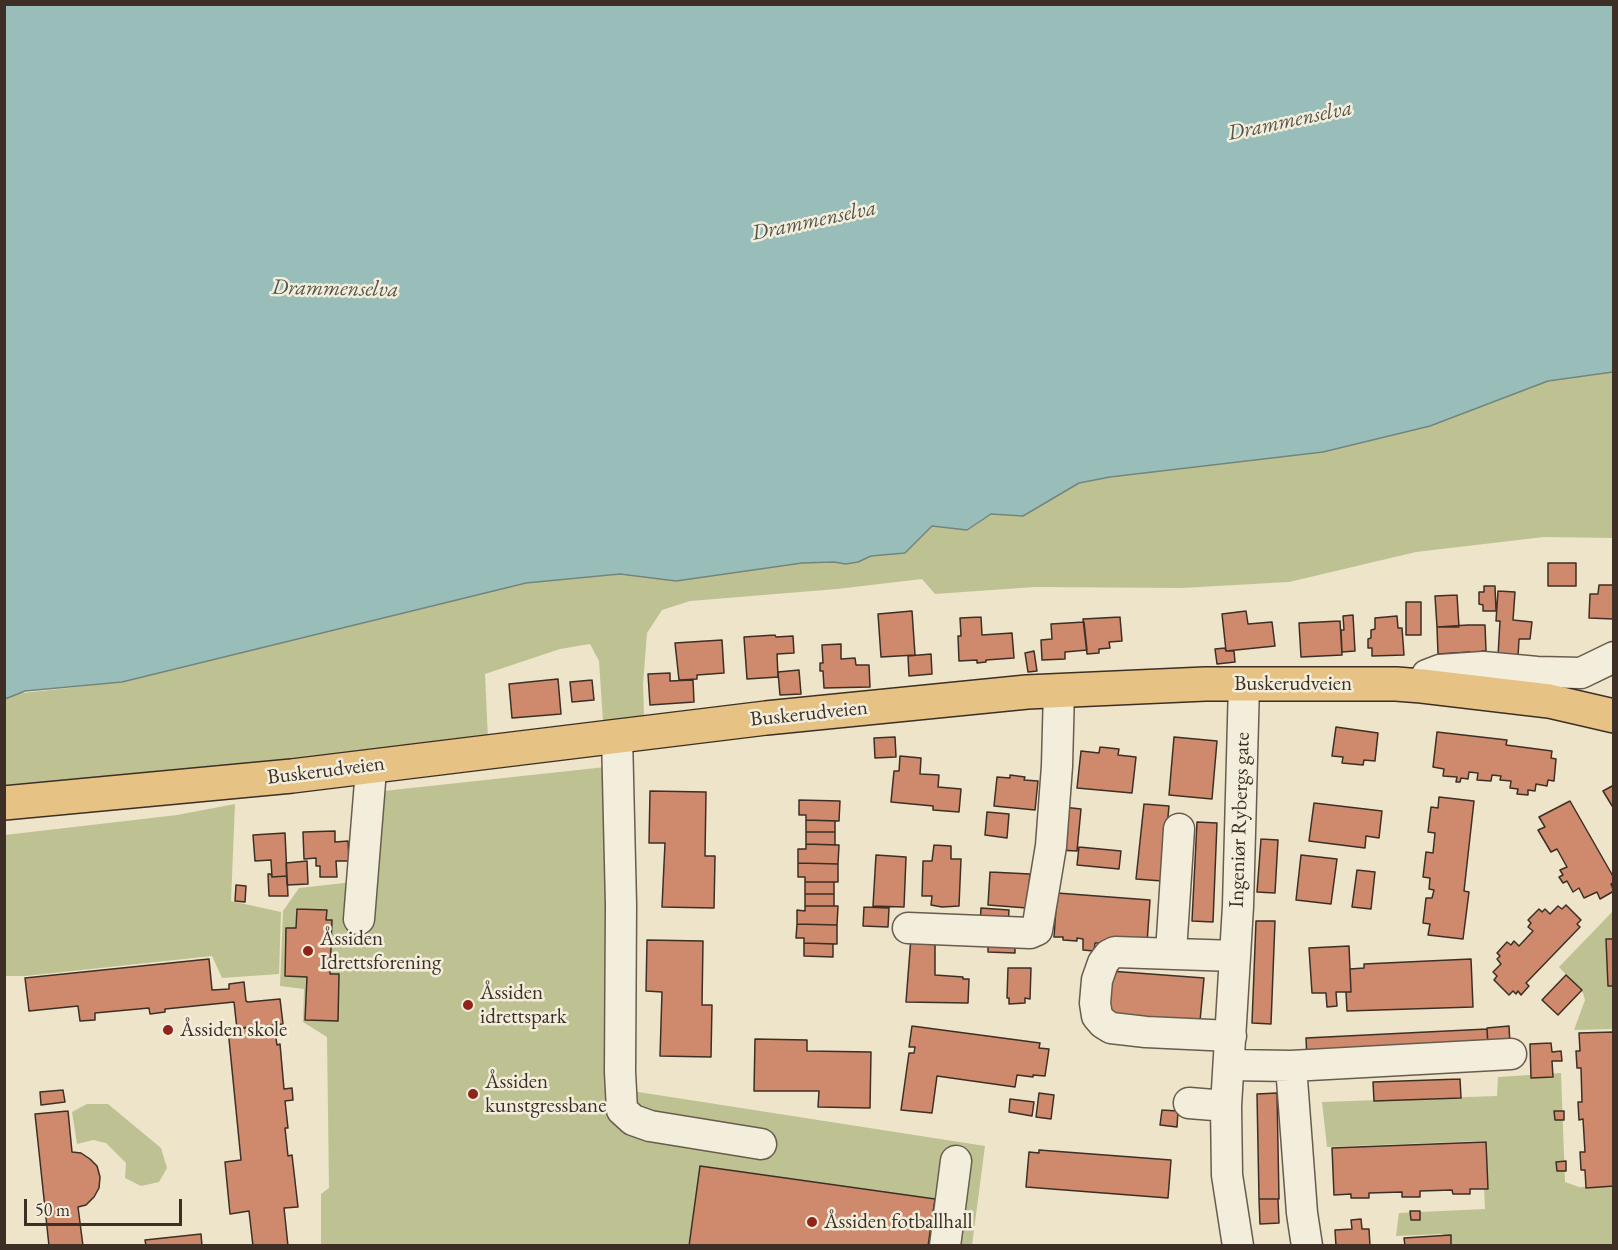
<!DOCTYPE html>
<html>
<head>
<meta charset="utf-8">
<style>
  body { margin:0 }
  #map { position:relative; width:1618px; height:1250px; overflow:hidden; background:#ede4c9; font-family:"EB Garamond",serif }
  canvas { display:block }
  .frame { position:absolute; inset:0; border:6px solid #3d2f25; pointer-events:none }
  .scale { position:absolute; left:24px; top:1199px; width:158px; height:27px; box-sizing:border-box; border:3px solid #3d2f25; border-top:0; padding-left:8px; font-size:18px; line-height:21px; white-space:nowrap; color:#3d2f25; -webkit-text-stroke:4px #f3eddc; paint-order:stroke }
</style>
</head>
<body>
<div id="map">
<canvas width="1618" height="1250"></canvas>
<div class="frame"></div>
<div class="scale">50 m</div>
</div>
<script>
const ctx = document.querySelector('canvas').getContext('2d');
ctx.lineJoin = 'round';
function fill(path, color) {
  ctx.fillStyle = color;
  ctx.fill(path, 'evenodd');
}
function shape(rows) {
  const path = new Path2D();
  for (const r of rows) {
    path.moveTo(r[0], r[1]);
    for (let i = 2; i < r.length; i += 2) path.lineTo(r[i], r[i + 1]);
  }
  return path;
}
function stroke(path, color, width, dash) {
  ctx.strokeStyle = color;
  ctx.lineWidth = width;
  ctx.lineCap = dash ? 'butt' : 'round';
  ctx.setLineDash(dash || []);
  ctx.stroke(path);
}
function write(font, color, halo, rows, align = 'center') {
  ctx.font = font + ' "EB Garamond",serif';
  ctx.lineWidth = 5;
  ctx.setLineDash([]);
  ctx.textBaseline = 'middle';
  ctx.strokeStyle = halo;
  ctx.fillStyle = color;
  for (const [text, x, y, turn = 0] of rows) {
    ctx.save();
    ctx.translate(x, y);
    ctx.rotate((+turn || 0) * Math.PI / 180);
    ctx.textAlign = isNaN(turn) ? turn : align;
    if (halo) ctx.strokeText(text, 0, 0);
    ctx.fillText(text, 0, 0);
    ctx.restore();
  }
}
fill(shape([
  [1613,372,1613,538,1544,537,1416,552,1289,582,1182,588,1035,587,935,594,922,579,837,589,690,601,662,610,647,633,643,684,644,716,603,721,599,661,590,644,560,649,485,674,488,739,5,794,5,699,14,694,122,682,526,583,620,574,676,581,802,563,834,562,846,564,858,562,871,556,905,553,932,526,967,530,991,514,1023,516,1079,483,1110,477,1323,452,1430,426,1548,381],
  [633,764,632,1091,985,1146,972,1245,321,1245,321,1194,329,1188,327,1037,303,1022,304,989,280,986,283,911,299,888,353,882,356,794],
  [235,804,231,901,281,912,279,974,222,978,212,956,26,976,5,976,5,835,177,815],
  [1613,911,1613,1029,1574,1030,1585,1000,1583,993,1559,967],
  [1561,1073,1565,1182,1579,1187,1613,1186,1613,1245,1443,1246,1443,1234,1396,1236,1399,1213,1485,1209,1482,1141,1327,1147,1322,1102,1497,1096,1498,1077],
  [87,1104,108,1104,161,1148,167,1168,159,1182,141,1186,125,1178,126,1163,106,1143,93,1140,77,1144,72,1112]
]), '#bec292');
const water = shape([
  [4,5,1613,5,1613,372,1548,381,1430,426,1323,452,1110,477,1079,483,1023,516,991,514,967,530,932,526,905,553,871,556,858,562,846,564,834,562,802,563,676,581,620,574,526,583,122,682,25,691,5,699,4,5]
]);
fill(water, '#99beb9');
stroke(water, '#74857e', 1.5);
const building = shape([
  [1548,563,1576,563,1576,586,1548,586,1548,563],
  [1599,585,1614,585,1614,619,1589,618,1590,594,1598,594,1599,585],
  [1484,586,1495,586,1496,611,1483,611,1483,605,1479,604,1479,592,1484,592,1484,586],
  [1498,591,1515,592,1513,620,1532,622,1530,639,1519,639,1518,657,1498,656,1500,621,1496,621,1498,591],
  [1457,595,1459,627,1437,627,1435,596,1457,595],
  [1406,602,1421,602,1421,635,1406,635,1406,602],
  [912,611,915,655,881,657,878,614,912,611],
  [1246,611,1248,624,1272,622,1275,646,1226,651,1222,614,1246,611],
  [1353,615,1355,651,1342,652,1341,630,1344,630,1343,616,1353,615],
  [1397,616,1398,628,1402,628,1404,655,1372,656,1372,648,1368,648,1368,639,1371,638,1371,630,1375,629,1375,618,1397,616],
  [981,617,982,635,1012,633,1014,658,986,660,986,662,977,663,977,660,959,661,958,636,961,636,960,618,981,617],
  [1120,617,1122,641,1109,642,1110,648,1099,649,1099,653,1087,654,1083,619,1120,617],
  [1340,621,1342,655,1301,657,1299,623,1340,621],
  [1084,622,1087,650,1065,652,1065,659,1042,660,1041,640,1052,639,1051,624,1084,622],
  [1468,625,1485,625,1486,651,1482,651,1482,655,1471,656,1470,652,1438,654,1437,627,1468,625],
  [775,635,776,637,793,636,794,653,777,654,778,677,747,679,744,637,775,635],
  [722,640,724,673,697,675,697,679,679,680,675,643,722,640],
  [841,644,841,659,855,658,856,665,869,665,870,687,824,688,823,671,820,671,820,663,823,663,822,645,841,644],
  [1225,648,1226,651,1234,651,1235,662,1217,664,1215,649,1225,648],
  [1034,651,1037,671,1028,672,1025,653,1034,651],
  [931,654,932,674,909,676,908,656,931,654],
  [799,670,801,694,780,695,778,672,799,670],
  [670,673,670,681,693,680,694,702,650,705,648,674,670,673],
  [558,679,561,714,512,718,509,684,558,679],
  [592,680,594,700,572,702,570,682,592,680],
  [1336,727,1378,733,1375,761,1364,760,1363,765,1342,763,1343,757,1332,756,1336,727],
  [1437,732,1507,740,1506,745,1552,751,1551,758,1556,759,1554,781,1548,780,1547,786,1536,784,1535,791,1528,790,1528,795,1517,794,1518,789,1510,788,1511,781,1500,780,1501,776,1492,775,1491,781,1477,780,1478,773,1469,772,1468,779,1461,778,1460,782,1456,782,1457,777,1443,776,1444,769,1433,767,1437,732],
  [895,737,896,757,875,758,874,738,895,737],
  [1174,737,1217,741,1212,799,1169,795,1174,737],
  [1100,747,1119,749,1118,755,1136,757,1132,793,1077,788,1081,751,1099,753,1100,747],
  [900,756,921,758,920,774,939,775,938,787,961,789,959,812,933,810,933,806,891,802,894,771,899,771,900,756],
  [1010,775,1025,777,1024,780,1038,781,1035,810,994,806,997,777,1010,778,1010,775],
  [1614,785,1614,809,1603,791,1614,785],
  [650,791,706,792,705,856,715,856,714,908,662,907,665,843,649,843,650,791],
  [1439,797,1474,801,1464,891,1469,892,1463,939,1428,935,1430,924,1423,923,1426,898,1432,898,1434,890,1429,889,1430,878,1423,877,1426,852,1433,853,1435,833,1428,832,1431,807,1438,808,1439,797],
  [799,800,840,801,839,821,806,820,806,815,799,815,799,800],
  [1570,801,1614,878,1614,882,1611,884,1614,891,1600,899,1597,892,1584,898,1579,888,1573,892,1567,881,1563,883,1559,877,1563,875,1560,870,1567,867,1557,849,1551,852,1538,830,1545,827,1539,817,1570,801],
  [1314,803,1382,811,1379,838,1366,836,1365,848,1309,841,1314,803],
  [1144,804,1169,806,1162,881,1136,879,1144,804],
  [1063,807,1081,809,1077,851,1059,850,1063,807],
  [987,812,1009,814,1007,838,985,835,987,812],
  [806,820,835,821,835,832,806,832,806,820],
  [1197,822,1217,823,1213,922,1192,921,1197,822],
  [335,831,335,842,348,841,349,861,336,861,337,877,320,877,320,866,316,866,316,858,304,859,303,832,335,831],
  [806,832,835,832,835,845,806,844,806,832],
  [285,833,287,876,272,877,271,860,255,861,253,835,285,833],
  [1261,839,1278,840,1275,893,1257,892,1261,839],
  [806,844,839,845,838,864,798,863,798,849,806,849,806,844],
  [934,845,951,846,951,859,961,859,959,906,942,907,931,905,932,896,922,896,923,861,932,861,934,845],
  [1079,847,1121,851,1119,869,1077,865,1079,847],
  [876,855,906,857,904,907,873,906,876,855],
  [1301,855,1337,859,1331,904,1296,900,1301,855],
  [307,861,308,884,287,885,286,863,307,861],
  [798,863,838,864,838,882,805,882,805,877,798,877,798,863],
  [1357,870,1375,872,1371,909,1352,907,1357,870],
  [990,872,1030,874,1027,908,988,905,990,872],
  [268,874,271,874,272,877,287,876,288,896,269,896,268,874],
  [805,882,834,882,834,894,805,894,805,882],
  [236,885,246,886,245,902,235,901,236,885],
  [1057,893,1150,900,1147,943,1095,943,1094,951,1083,950,1083,939,1077,938,1077,941,1063,940,1063,937,1054,937,1057,893],
  [805,894,834,894,834,906,805,906,805,894],
  [1566,905,1581,920,1577,924,1580,927,1526,983,1529,986,1521,995,1518,991,1516,994,1513,991,1509,995,1494,980,1497,976,1493,972,1501,964,1497,959,1500,956,1497,953,1507,942,1511,945,1514,941,1519,946,1533,931,1528,927,1531,923,1528,920,1539,909,1542,912,1545,909,1550,914,1558,906,1562,909,1566,905],
  [805,906,838,906,837,925,797,924,797,910,805,911,805,906],
  [864,907,889,908,888,927,863,926,864,907],
  [981,908,1009,910,1008,927,980,925,981,908],
  [297,909,327,910,326,920,332,920,330,974,339,974,338,1021,305,1020,307,977,285,976,286,928,296,928,297,909],
  [1256,921,1275,921,1271,1024,1252,1023,1256,921],
  [797,924,837,925,837,944,804,943,804,938,796,938,797,924],
  [988,936,1015,937,1015,953,988,952,988,936],
  [911,937,935,939,935,975,963,977,963,979,969,979,968,1003,906,1002,911,937],
  [1606,939,1614,939,1614,986,1608,986,1606,939],
  [647,940,703,941,702,1005,712,1005,711,1057,660,1056,662,992,646,991,647,940],
  [804,943,833,944,833,957,804,956,804,943],
  [1349,946,1351,992,1336,992,1337,1006,1327,1007,1326,993,1312,993,1309,948,1349,946],
  [209,959,212,990,229,989,229,984,244,982,246,1001,248,1002,280,999,283,1024,237,1029,234,1002,165,1009,165,1012,150,1014,149,1008,95,1013,95,1020,80,1021,78,1006,29,1011,25,978,209,959],
  [1471,959,1473,1007,1347,1011,1346,992,1351,992,1350,969,1364,968,1364,964,1471,959],
  [1008,968,1031,968,1030,999,1025,998,1025,1003,1009,1004,1009,998,1007,998,1008,968],
  [1110,971,1204,978,1200,1021,1107,1014,1110,971],
  [1566,975,1582,990,1558,1015,1542,1000,1566,975],
  [274,1025,277,1045,280,1044,284,1089,292,1088,293,1100,285,1101,288,1128,285,1128,288,1156,292,1155,298,1207,284,1208,288,1246,253,1246,249,1211,230,1214,225,1162,241,1160,228,1029,274,1025],
  [912,1026,1040,1043,1039,1048,1049,1049,1045,1076,1033,1075,1033,1077,1017,1075,1015,1087,937,1076,932,1113,901,1110,909,1053,914,1053,915,1047,909,1047,912,1026],
  [1509,1026,1510,1045,1488,1046,1487,1028,1509,1026],
  [1487,1029,1488,1049,1307,1058,1306,1038,1487,1029],
  [1614,1032,1614,1186,1586,1188,1585,1170,1581,1170,1580,1152,1585,1152,1583,1119,1579,1120,1578,1102,1582,1102,1581,1068,1577,1068,1576,1051,1580,1051,1579,1033,1614,1032],
  [755,1039,807,1040,807,1051,871,1052,870,1108,818,1107,819,1091,754,1091,755,1039],
  [1551,1043,1552,1052,1561,1051,1562,1061,1552,1061,1553,1077,1531,1078,1530,1044,1551,1043],
  [1460,1079,1461,1098,1374,1101,1373,1082,1460,1079],
  [63,1090,65,1102,41,1105,40,1092,63,1090],
  [1039,1093,1054,1095,1051,1119,1036,1117,1039,1093],
  [1277,1093,1279,1199,1259,1199,1257,1094,1277,1093],
  [1010,1099,1034,1102,1032,1116,1009,1112,1010,1099],
  [1162,1110,1178,1111,1177,1127,1160,1125,1162,1110],
  [68,1111,72,1152,81,1153,90,1159,97,1166,100,1177,99,1188,94,1197,86,1205,78,1207,83,1246,49,1246,35,1114,68,1111],
  [1554,1111,1564,1111,1564,1120,1555,1120,1554,1111],
  [1486,1142,1488,1189,1470,1189,1470,1194,1453,1194,1452,1190,1420,1191,1420,1197,1402,1197,1402,1192,1369,1193,1369,1198,1351,1198,1351,1194,1334,1195,1332,1148,1486,1142],
  [1039,1150,1171,1160,1168,1198,1026,1187,1029,1152,1039,1153,1039,1150],
  [1566,1161,1566,1171,1557,1171,1556,1162,1566,1161],
  [700,1166,935,1199,928,1246,689,1246,700,1166],
  [1259,1199,1278,1199,1279,1223,1260,1224,1259,1199],
  [1410,1211,1420,1211,1420,1220,1411,1220,1410,1211],
  [1361,1219,1362,1229,1369,1229,1370,1246,1336,1246,1335,1230,1352,1229,1351,1220,1361,1219],
  [201,1234,202,1246,146,1246,145,1240,201,1234],
  [1451,1235,1451,1246,1405,1246,1404,1238,1451,1235]
]);
fill(building, '#cf8a6d');
stroke(building, '#3d2f25', 1.5);
const minor = shape([
  [1422,686,1427,675,1440,670,1483,667,1537,672,1581,673,1614,657],
  [617,736,621,905,620,1072,622,1110,633,1120,650,1126,761,1144],
  [359,919,370,782,370,766],
  [908,928,1030,933,1037,930,1051,846,1057,766,1059,690],
  [1171,952,1179,829],
  [1231,1036,1146,1032,1111,1028,1103,1023,1097,1016,1095,1003,1097,980,1103,963,1109,955,1115,952,1235,956],
  [1229,1065,1291,1066,1302,1213,1307,1246],
  [1291,1066,1511,1054],
  [1189,1103,1226,1106],
  [945,1246,956,1161],
  [1238,1246,1227,1175,1226,1106,1238,906,1244,684]
]);
const major = shape([
  [4,803,292,776,766,718,1027,692,1205,684,1396,684,1422,686,1549,701,1614,716]
]);
stroke(minor, '#695c4e', 33);
stroke(major, '#3d2f25', 36);
stroke(minor, '#f3eddc', 30);
stroke(major, '#e6c284', 33);
for (const [x, y, r, color] of [
  [308,951,6,"#8f2418"],
  [468,1005,6,"#8f2418"],
  [168,1030,6,"#8f2418"],
  [473,1094,6,"#8f2418"],
  [812,1222,6,"#8f2418"]
]) {
  const dot = new Path2D();
  dot.arc(x, y, r, 0, 2 * Math.PI);
  ctx.fillStyle = color;
  ctx.fill(dot);
  stroke(dot, '#f3eddc', 2);
}
write('21px', '#3d2f25', '#f3eddc', [
  ["Buskerudveien",1293,684],
  ["Buskerudveien",809,714,-6],
  ["Buskerudveien",326,771,-7],
  ["Ingeniør Rybergs gate",1240,820,-88]
]);
write('21px', '#3d2f25', '#f3eddc', [
  ["Åssiden",320,939],
  ["Idrettsforening",320,963],
  ["Åssiden",480,993],
  ["idrettspark",480,1017],
  ["Åssiden skole",180,1030],
  ["Åssiden",485,1082],
  ["kunstgressbane",485,1106],
  ["Åssiden fotballhall",824,1222]
], 'left');
write('italic 22px', '#54534a', '#f3eddc', [
  ["Drammenselva",1290,121,-12],
  ["Drammenselva",814,221,-12],
  ["Drammenselva",335,289,1]
]);
</script>
</body>
</html>
